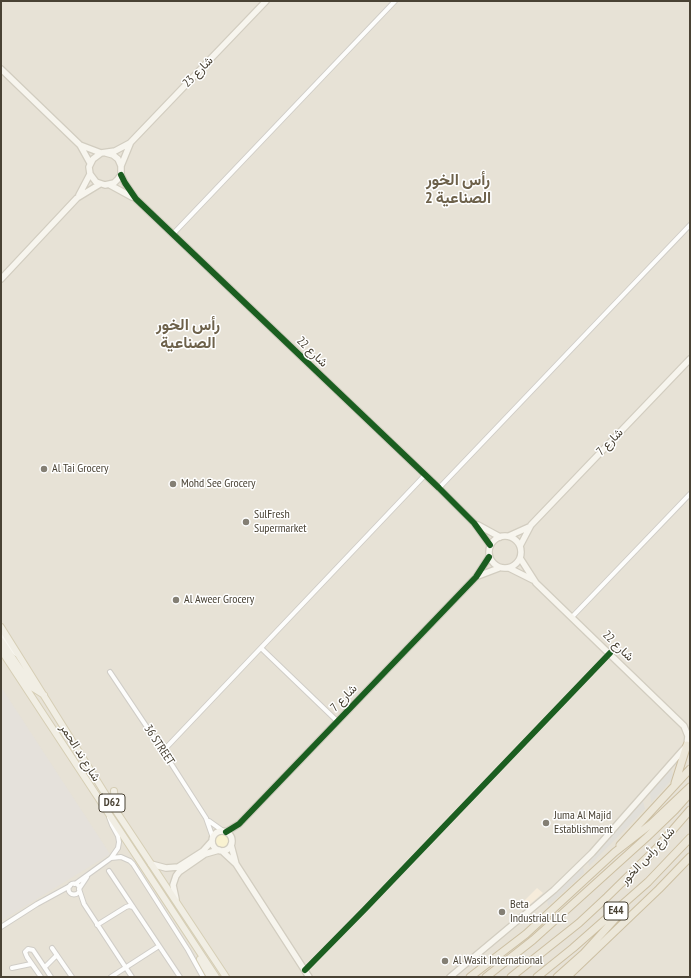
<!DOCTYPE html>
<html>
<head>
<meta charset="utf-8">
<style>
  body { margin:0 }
  #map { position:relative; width:691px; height:978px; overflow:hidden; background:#f2f0ea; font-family:"PT Sans Narrow",sans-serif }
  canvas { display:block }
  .frame { position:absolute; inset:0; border:2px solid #494234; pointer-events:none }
</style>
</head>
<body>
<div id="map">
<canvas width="691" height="978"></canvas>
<div class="frame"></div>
</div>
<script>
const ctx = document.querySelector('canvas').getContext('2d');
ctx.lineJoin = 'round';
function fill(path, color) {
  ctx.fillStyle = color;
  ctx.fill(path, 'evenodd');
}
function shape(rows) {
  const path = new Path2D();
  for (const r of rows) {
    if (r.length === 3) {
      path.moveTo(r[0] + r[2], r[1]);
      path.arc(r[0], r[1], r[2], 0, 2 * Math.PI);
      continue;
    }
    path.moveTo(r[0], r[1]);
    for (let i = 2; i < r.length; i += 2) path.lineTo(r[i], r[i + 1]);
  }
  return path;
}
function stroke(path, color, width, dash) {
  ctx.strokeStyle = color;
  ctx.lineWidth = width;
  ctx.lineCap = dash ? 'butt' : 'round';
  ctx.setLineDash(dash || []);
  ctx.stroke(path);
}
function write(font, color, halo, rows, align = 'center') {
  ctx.font = font + ' "PT Sans Narrow",Vazirmatn,sans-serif';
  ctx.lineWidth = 3;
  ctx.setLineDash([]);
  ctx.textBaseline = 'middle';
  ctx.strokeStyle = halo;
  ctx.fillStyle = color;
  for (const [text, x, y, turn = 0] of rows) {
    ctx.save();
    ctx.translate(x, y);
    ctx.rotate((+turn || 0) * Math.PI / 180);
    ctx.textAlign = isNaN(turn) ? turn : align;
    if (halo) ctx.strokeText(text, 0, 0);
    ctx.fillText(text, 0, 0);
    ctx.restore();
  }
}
fill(shape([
  [1,1,690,1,690,977,1,977]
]), '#e7e2d6');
fill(shape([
  [537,888,543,893,528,906,523,902]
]), '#f6ecdb');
fill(shape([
  [1,687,110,854,1,921]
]), '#e5e1db');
fill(shape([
  [222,841,7]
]), '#f9f2d1');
fill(shape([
  [671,769,674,777,651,803,650,793],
  [643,801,645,809,589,866,588,861],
  [583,866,584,873,548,906,547,900]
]), '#e1dfd9');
const street = shape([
  [173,234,395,1],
  [439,488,690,225],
  [572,617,690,494],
  [261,648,337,721],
  [110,672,163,751,206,818,213,838],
  [163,751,425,475],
  [209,821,223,831],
  [111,858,121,857,130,861,133,864,188,950,203,977],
  [109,871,180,977],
  [74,889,5.5],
  [75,884,111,858,118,848,119,842,118,836,112,825,109,817],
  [79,889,84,904,132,977],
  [79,889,87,877],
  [97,925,126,907,129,906,133,907],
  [1,927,37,904,70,886],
  [52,948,72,977],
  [45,967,57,955],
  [12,968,31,964],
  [305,970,365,909,610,653],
  [41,977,27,957,25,952,28,949,33,950,51,977],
  [111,977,159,946]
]);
const secondary = shape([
  [1,69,80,145,90,163],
  [80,145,101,153],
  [106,153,113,155,118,159,121,166,121,175,118,179,114,183,105,185,96,182,90,174,89,167,93,159,101,153,115,151,130,143,266,1],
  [121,166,130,144],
  [121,175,125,183,136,199,439,488,474,523,490,545],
  [110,185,132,197],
  [79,195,90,174],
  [1,279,77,198,100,184],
  [478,525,500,537],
  [505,552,16],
  [509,536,529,527],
  [520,546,531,525,690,359],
  [520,558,536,583,684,726,688,736,687,745],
  [509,568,533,580],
  [478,576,499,568],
  [1,635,11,648,16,653],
  [222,841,10],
  [226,832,239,824,476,577,489,557],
  [231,845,236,864,309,977],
  [222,851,236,864],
  [151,864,166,868,178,867,203,851,212,841],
  [176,899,173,885,176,876,179,872,205,854,219,850],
  [450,977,554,890,592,853,690,742]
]);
const primary = shape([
  [1,627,116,811,226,977],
  [1,641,33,688,44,695],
  [1,650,216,977],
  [114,791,116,809],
  [200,959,210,977]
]);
const highway = shape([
  [675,783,687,745],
  [620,845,690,769],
  [470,977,526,934,615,852,651,824,690,787],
  [486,977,533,940,647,837,675,810,690,793],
  [511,977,579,923,607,897,657,848,690,810],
  [537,977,573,948,648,882,690,838],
  [557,977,584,953,625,908],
  [567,977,659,889,690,857]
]);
stroke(street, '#d0cdc7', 6);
stroke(secondary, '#d2cdc0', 8);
stroke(primary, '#d6ceb5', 8);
stroke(highway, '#ccbfa2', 9);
stroke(street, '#fdfdfc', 4);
stroke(secondary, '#f7f5ee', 5.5);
stroke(primary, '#f1eee4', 6);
stroke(highway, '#ece7d9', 7);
stroke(shape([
  [121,175,125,183,136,199,439,488,474,523,490,545],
  [226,832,239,824,476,577,489,557],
  [305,970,365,909,610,653]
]), '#1b5e20', 6);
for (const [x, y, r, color] of [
  [44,469,4,"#847f74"],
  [173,484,4,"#847f74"],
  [246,522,4,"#847f74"],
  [176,600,4,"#847f74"],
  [546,823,4,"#847f74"],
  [502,912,4,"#847f74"],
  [445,961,4,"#847f74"]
]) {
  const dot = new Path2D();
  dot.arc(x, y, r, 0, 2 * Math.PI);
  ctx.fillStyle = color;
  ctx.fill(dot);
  stroke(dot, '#fff', 1.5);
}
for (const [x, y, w] of [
  [112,803,26],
  [616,911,24]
]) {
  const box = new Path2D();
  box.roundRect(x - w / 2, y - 9, w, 18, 3);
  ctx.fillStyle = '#fff';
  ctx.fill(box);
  stroke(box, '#494234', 1);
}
write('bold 11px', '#494234', null, [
  ["D62",112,803],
  ["E44",616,911]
]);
write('12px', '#494234', '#fff', [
  ["شارع 23",198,72,-46],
  ["شارع 22",312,352,44],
  ["شارع 7",610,442,-46],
  ["شارع 22",618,646,44],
  ["شارع 7",344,698,-46],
  ["36 STREET",159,745,57],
  ["شارع ند الحمر",80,753,58],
  ["شارع رأس الخور",648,856,-47]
]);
write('12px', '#494234', '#fff', [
  ["Al Tai Grocery",52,469],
  ["Mohd See Grocery",181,484],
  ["SulFresh",254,515],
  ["Supermarket",254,529],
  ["Al Aweer Grocery",184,600],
  ["Juma Al Majid",554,816],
  ["Establishment",554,830],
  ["Beta",510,905],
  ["Industrial LLC",510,919],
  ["Al Wasit International",453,961]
], 'left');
write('bold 16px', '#6d614a', '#fff', [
  ["رأس الخور",458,180],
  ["الصناعية 2",458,198],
  ["رأس الخور",188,325],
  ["الصناعية",188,343]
]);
</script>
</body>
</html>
